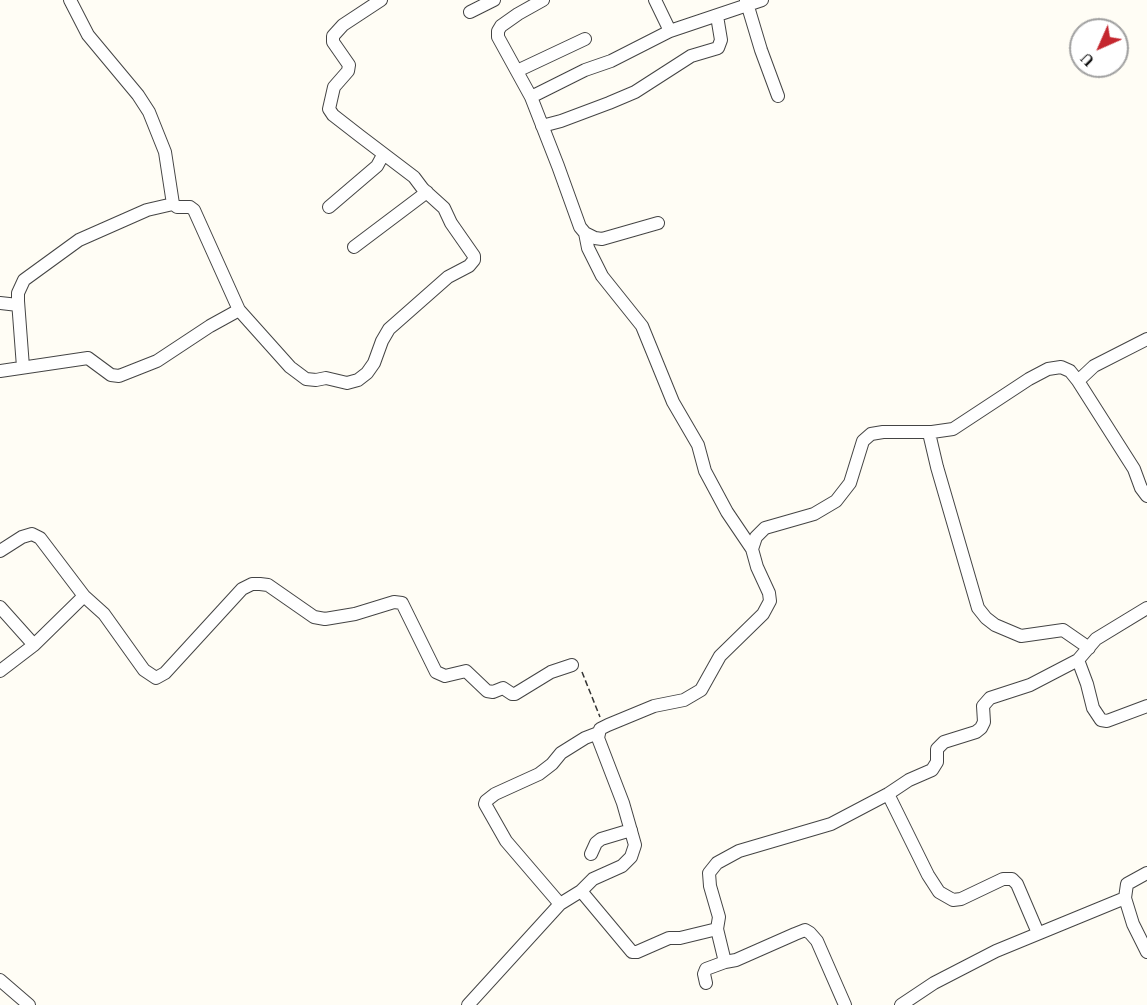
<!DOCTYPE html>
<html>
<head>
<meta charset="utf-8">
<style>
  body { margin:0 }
  #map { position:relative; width:1147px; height:1005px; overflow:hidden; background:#fffdf5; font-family:"Times New Roman",serif }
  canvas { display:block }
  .north { position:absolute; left:1069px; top:18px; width:60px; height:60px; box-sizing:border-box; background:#fff; border:2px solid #a0a0a0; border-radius:50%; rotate:225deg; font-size:16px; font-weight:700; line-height:24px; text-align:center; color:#111 }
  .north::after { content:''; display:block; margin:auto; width:21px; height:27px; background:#c4262e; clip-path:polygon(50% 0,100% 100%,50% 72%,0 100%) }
</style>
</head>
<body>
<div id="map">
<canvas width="1147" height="1005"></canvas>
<div class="north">U</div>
</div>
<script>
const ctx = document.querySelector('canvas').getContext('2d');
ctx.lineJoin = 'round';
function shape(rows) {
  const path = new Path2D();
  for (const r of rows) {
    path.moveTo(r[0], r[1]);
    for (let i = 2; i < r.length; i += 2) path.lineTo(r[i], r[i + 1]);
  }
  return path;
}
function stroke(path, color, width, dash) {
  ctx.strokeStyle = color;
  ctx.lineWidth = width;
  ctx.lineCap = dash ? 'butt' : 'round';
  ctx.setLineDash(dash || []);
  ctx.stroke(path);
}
const minor = shape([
  [70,0,88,35,138,95,149,112,165,152,173,204,177,207,190,207,194,210,239,310,290,367,306,379,316,380,326,378,347,383,358,380,367,373,374,363,382,341,389,329,448,277,469,266,474,260,474,256,451,223,444,208,423,189,414,177,360,136,333,115,329,109,334,87,348,71,349,65,333,42,333,36,343,25,381,0],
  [543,0,518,14,501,26,498,31,498,37,531,97,558,166,580,227,585,233,595,238,602,239,658,223],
  [655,0,670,31],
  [746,0,761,50,778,96],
  [470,12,494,0],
  [517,71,585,39],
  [531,97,585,70,611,61,670,31,762,0],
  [542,126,561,121,609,103,635,92,691,56,718,48,721,40,717,16],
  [329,207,377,166,383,155],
  [585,233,588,248,602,276,642,326,673,402,698,445,705,471,727,512,752,549],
  [354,247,427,192],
  [0,303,18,305],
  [23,367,18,301,18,293,24,280,79,240,147,210,173,204],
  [0,371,88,358,111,375,119,376,157,361,210,326,239,310],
  [1078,381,1094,366,1147,339],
  [929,433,937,467,978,608,986,618,995,625,1021,636,1063,630,1089,648],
  [0,551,22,537,32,534,40,538,84,596,104,614,144,670,156,678,165,673,242,589,252,584,260,584,268,585,314,617,325,619,355,614,394,602,402,603,436,672,445,676,466,671,487,691,493,692,503,688,512,694,515,694,551,672,572,665],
  [0,607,34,645],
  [1078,660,1087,684,1093,708,1101,720,1107,721,1147,706],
  [0,671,34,645,84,596],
  [888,794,928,875,939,892,953,900,961,899,1003,879,1012,879,1017,884,1038,933],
  [591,854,596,843,601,839,631,830],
  [1147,873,1127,884,1125,898,1133,924,1147,952],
  [581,891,632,952,637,952,669,938,680,938,717,929,719,917,710,886,709,873,717,863,739,851,831,824,888,794,909,780,932,770,937,762,937,749,944,742,976,732,981,728,984,722,983,706,990,698,1030,685,1078,660,1096,639,1147,608],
  [560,904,506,841,485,804,486,801,495,794,539,774,552,764,561,753,585,738,598,733],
  [717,929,725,962,736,960,795,934,805,930,810,933,817,941,845,1005],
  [0,980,29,1005],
  [706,983,704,974,706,969,725,962],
  [468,1005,560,904,581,891,593,879,622,866,631,857,635,845,623,803,598,738,600,729,608,725,654,706,684,700,701,690,720,656,763,614,770,601,769,593,757,567,752,549,756,537,765,528,814,514,836,501,850,483,863,441,871,434,883,432,932,432,953,429,1029,379,1048,369,1061,367,1070,371,1078,381,1134,469,1141,488,1147,496],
  [901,1005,934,983,996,951,1125,898]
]);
stroke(minor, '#444', 14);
stroke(shape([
  [582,672,600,717]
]), '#333', 1.5, [6, 3]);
stroke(minor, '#fff', 12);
</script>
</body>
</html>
